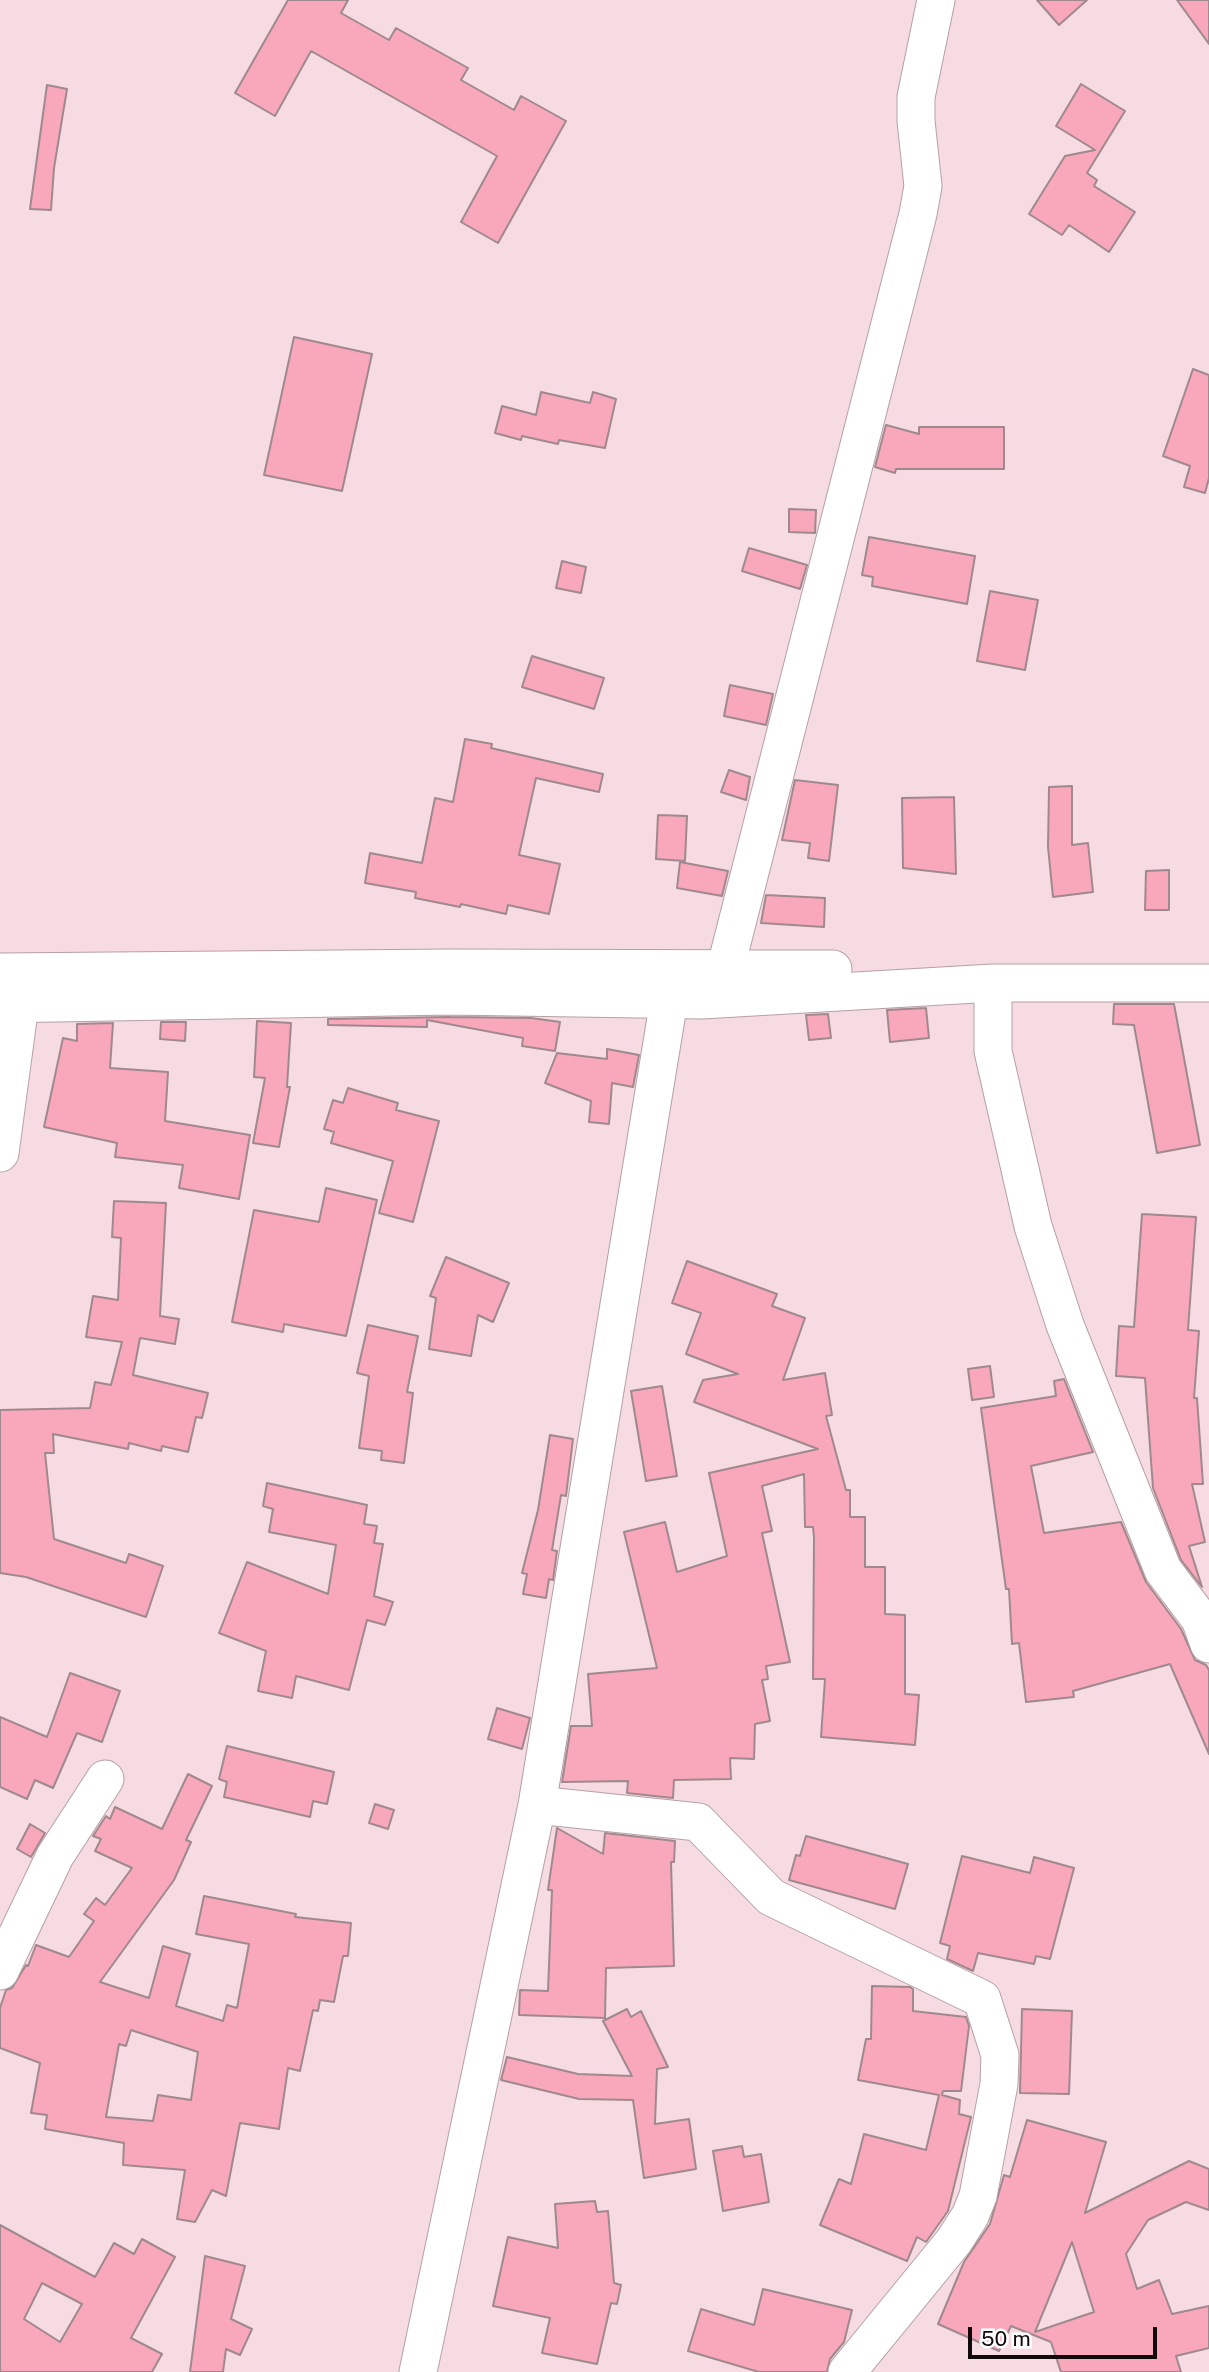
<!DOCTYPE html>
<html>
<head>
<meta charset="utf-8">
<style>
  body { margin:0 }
  #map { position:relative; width:1209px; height:2372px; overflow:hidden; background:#f6dce2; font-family:"Public Sans",sans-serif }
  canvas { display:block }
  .scale { position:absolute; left:968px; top:2327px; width:189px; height:32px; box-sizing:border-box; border:4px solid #11090b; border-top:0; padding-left:9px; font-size:21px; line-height:24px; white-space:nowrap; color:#11090b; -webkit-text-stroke:5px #fff; paint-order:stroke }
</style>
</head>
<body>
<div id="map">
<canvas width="1209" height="2372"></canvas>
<div class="scale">50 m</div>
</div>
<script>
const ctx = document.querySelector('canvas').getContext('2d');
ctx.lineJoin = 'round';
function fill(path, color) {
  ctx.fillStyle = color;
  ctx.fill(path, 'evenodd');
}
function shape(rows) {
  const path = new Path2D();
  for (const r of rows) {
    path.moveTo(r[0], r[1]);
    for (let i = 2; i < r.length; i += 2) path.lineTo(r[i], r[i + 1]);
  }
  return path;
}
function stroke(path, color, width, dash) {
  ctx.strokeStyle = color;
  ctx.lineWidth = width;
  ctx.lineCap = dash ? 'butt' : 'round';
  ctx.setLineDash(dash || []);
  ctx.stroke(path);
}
const building = shape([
  [288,0,348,0,341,13,389,40,396,28,468,68,461,80,514,110,521,96,566,121,498,243,461,222,497,156,311,51,275,116,235,93,288,0],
  [1037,0,1087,0,1059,25,1037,0],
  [1177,0,1209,0,1209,44,1177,0],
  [1081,84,1125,111,1087,173,1097,180,1094,186,1135,212,1109,252,1069,225,1062,235,1029,214,1065,156,1095,150,1056,126,1081,84],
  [47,85,67,89,54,168,51,210,30,209,47,85],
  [294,337,372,354,342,491,264,475,294,337],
  [1193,369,1209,375,1209,478,1205,493,1184,487,1190,466,1163,456,1193,369],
  [541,392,590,403,593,392,616,399,605,448,559,440,558,444,522,436,521,440,495,433,502,406,536,415,541,392],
  [886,425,919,434,919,427,1004,427,1004,469,896,469,895,473,875,467,886,425],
  [789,509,816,510,815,533,789,532,789,509],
  [869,537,975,556,967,604,872,586,873,577,862,575,869,537],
  [749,548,807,565,800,589,742,571,749,548],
  [562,561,586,567,581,593,556,588,562,561],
  [990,591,1038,600,1025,670,977,661,990,591],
  [532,656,604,678,594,709,522,687,532,656],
  [730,685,773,694,766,725,724,716,730,685],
  [465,739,492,744,491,748,603,774,599,792,536,778,519,855,560,864,549,914,508,905,506,914,461,904,460,907,415,898,416,892,365,883,370,853,422,863,435,798,453,802,465,739],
  [729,770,750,777,746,800,721,792,729,770],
  [795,780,838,785,829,861,808,858,810,843,782,840,795,780],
  [1072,786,1072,845,1088,843,1093,892,1053,897,1048,847,1049,787,1072,786],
  [954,797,956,874,903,868,902,798,954,797],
  [658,815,687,816,685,861,656,859,658,815],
  [680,862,728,871,722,896,677,888,680,862],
  [1169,870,1169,910,1145,910,1146,871,1169,870],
  [766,895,825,898,824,927,761,923,766,895],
  [1114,1004,1174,1004,1200,1145,1157,1153,1134,1025,1113,1024,1114,1004],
  [926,1008,929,1038,890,1042,887,1010,926,1008],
  [828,1014,831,1038,809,1040,806,1015,828,1014],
  [450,1017,531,1018,560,1022,555,1051,522,1046,523,1038,427,1020,427,1027,328,1025,328,1019,450,1017],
  [257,1021,291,1023,287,1087,290,1087,279,1147,253,1143,265,1078,254,1077,257,1021],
  [161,1022,186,1022,185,1041,160,1039,161,1022],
  [113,1023,110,1068,168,1072,165,1121,250,1135,239,1199,179,1188,183,1165,115,1157,117,1143,44,1127,63,1038,77,1041,77,1024,113,1023],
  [607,1049,639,1055,633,1087,612,1083,609,1124,589,1122,591,1101,545,1083,557,1053,607,1059,607,1049],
  [348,1088,398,1103,396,1110,439,1121,413,1222,379,1213,393,1161,331,1143,334,1132,324,1129,333,1100,343,1103,348,1088],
  [326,1188,377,1200,346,1336,284,1324,283,1332,232,1322,254,1210,319,1222,326,1188],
  [114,1201,166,1203,160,1316,179,1319,175,1344,140,1338,133,1375,208,1393,202,1418,196,1417,188,1452,162,1446,161,1451,129,1443,128,1449,53,1434,54,1453,45,1453,54,1539,126,1563,129,1554,163,1566,146,1617,26,1577,0,1573,0,1410,90,1408,95,1382,111,1385,122,1342,86,1337,93,1296,118,1300,121,1238,112,1237,114,1201],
  [1142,1214,1196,1217,1188,1330,1199,1331,1194,1398,1197,1398,1203,1484,1192,1484,1205,1542,1189,1546,1202,1587,1181,1560,1153,1488,1145,1378,1116,1376,1119,1326,1134,1327,1142,1214],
  [446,1257,509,1283,493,1322,478,1315,471,1356,429,1349,436,1298,430,1296,446,1257],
  [687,1261,777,1294,772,1306,805,1318,783,1380,825,1373,832,1415,826,1416,846,1490,850,1490,850,1517,865,1517,865,1567,885,1567,885,1614,905,1615,905,1694,919,1695,915,1745,821,1737,825,1679,813,1679,814,1538,813,1527,805,1527,804,1474,762,1486,772,1531,762,1533,790,1662,766,1666,768,1679,762,1680,770,1721,755,1724,754,1759,730,1758,731,1779,674,1780,673,1798,627,1793,628,1781,562,1782,571,1726,592,1726,588,1674,657,1668,624,1532,665,1522,677,1572,727,1556,709,1473,818,1449,694,1402,703,1380,738,1374,686,1354,701,1313,672,1303,687,1261],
  [368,1325,418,1336,407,1392,413,1393,404,1463,381,1460,382,1451,359,1448,369,1376,357,1373,368,1325],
  [990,1366,994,1397,972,1400,968,1369,990,1366],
  [1064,1379,1093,1452,1031,1466,1044,1533,1121,1522,1146,1582,1181,1629,1195,1660,1206,1665,1209,1670,1209,1754,1170,1664,1073,1691,1074,1697,1026,1702,1019,1643,1012,1644,1009,1589,1006,1589,981,1408,1056,1396,1054,1381,1064,1379],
  [662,1386,677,1476,646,1481,631,1391,662,1386],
  [550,1435,573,1439,566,1496,561,1495,552,1550,557,1551,553,1580,549,1579,546,1598,523,1594,527,1574,522,1573,538,1510,550,1435],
  [267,1483,367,1505,364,1524,377,1526,374,1543,383,1544,374,1596,393,1602,385,1625,367,1620,349,1690,296,1676,292,1698,258,1691,266,1651,219,1633,247,1562,328,1594,336,1545,269,1532,273,1509,263,1506,267,1483],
  [70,1673,120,1691,102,1742,77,1733,53,1788,35,1780,27,1799,0,1787,0,1717,47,1737,70,1673],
  [497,1708,530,1718,522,1749,488,1739,497,1708],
  [227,1746,334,1772,327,1804,313,1801,310,1817,224,1797,227,1782,219,1779,227,1746],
  [188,1774,212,1786,186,1840,191,1842,174,1880,100,1982,149,1998,163,1946,190,1954,176,2006,223,2021,227,2005,237,2008,249,1944,196,1934,204,1896,296,1914,295,1917,351,1923,348,1956,343,1956,334,2002,320,2000,318,2011,313,2010,300,2071,288,2068,279,2129,240,2123,226,2196,212,2190,195,2222,177,2219,185,2170,123,2165,124,2143,45,2129,47,2115,31,2113,40,2063,0,2048,0,2008,6,1990,12,1988,26,1965,28,1966,36,1945,69,1957,94,1921,84,1914,96,1898,105,1905,132,1868,95,1851,101,1839,93,1836,106,1816,110,1819,115,1807,162,1829,188,1774],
  [131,2030,198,2052,191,2100,158,2095,153,2121,106,2117,119,2044,126,2046,131,2030],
  [375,1804,394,1810,388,1829,369,1823,375,1804],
  [30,1824,45,1833,31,1857,17,1849,30,1824],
  [557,1828,603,1854,605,1833,675,1841,674,1862,671,1862,674,1966,606,1968,605,2018,519,2015,520,1990,548,1991,552,1890,548,1890,557,1828],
  [806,1836,908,1864,895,1909,789,1880,796,1855,800,1856,806,1836],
  [962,1856,1030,1873,1034,1857,1074,1868,1050,1959,1036,1956,1034,1964,978,1953,973,1971,947,1959,950,1946,940,1943,962,1856],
  [872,1986,910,1987,913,1989,913,2011,966,2017,969,2026,961,2091,943,2091,942,2095,960,2100,959,2114,971,2117,948,2211,926,2242,917,2237,907,2261,820,2225,839,2179,851,2184,864,2134,926,2150,939,2095,858,2080,866,2039,871,2039,872,1986],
  [627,2009,631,2017,641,2011,668,2067,657,2069,655,2124,689,2119,696,2169,644,2178,633,2100,579,2099,501,2080,507,2057,578,2074,632,2076,603,2021,627,2009],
  [1022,2009,1072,2011,1069,2094,1020,2093,1022,2009],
  [1027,2120,1106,2142,1085,2213,1189,2161,1209,2169,1209,2210,1186,2202,1148,2220,1126,2254,1137,2289,1159,2280,1172,2314,1209,2306,1209,2348,1176,2356,1181,2372,1061,2372,1051,2342,1011,2326,999,2351,938,2324,964,2262,990,2224,1004,2175,1010,2177,1027,2120],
  [1072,2242,1094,2312,1035,2332,1072,2242],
  [742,2146,744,2157,761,2154,769,2202,723,2211,713,2151,742,2146],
  [595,2201,597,2212,608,2211,614,2283,621,2285,617,2304,611,2303,597,2364,542,2353,550,2318,493,2306,508,2237,558,2248,555,2204,595,2201],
  [0,2225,95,2277,114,2243,134,2254,142,2239,175,2257,131,2338,162,2354,152,2372,0,2372,0,2225],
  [42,2283,82,2304,60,2342,24,2319,42,2283],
  [205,2256,245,2266,231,2319,252,2329,240,2355,226,2349,223,2372,190,2372,205,2256],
  [763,2289,852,2310,844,2342,830,2359,827,2372,759,2372,688,2351,701,2309,754,2325,763,2289]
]);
fill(building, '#f9a8bc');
stroke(building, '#a0898e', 2);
const minor = shape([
  [725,970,918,214,923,186,916,121,916,97,936,0],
  [0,972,449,968,833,969],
  [993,983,993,1051,1033,1226,1065,1325,1163,1570,1200,1619,1209,1644],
  [0,1004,450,996,702,1000,993,983,1209,983],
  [0,1153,20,1004],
  [537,1805,698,1822,771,1897,982,1999,1000,2055,999,2084,978,2196,970,2216,954,2241,847,2372],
  [0,1971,55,1856,105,1779],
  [418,2372,537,1805,669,1000]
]);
stroke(minor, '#b79fa4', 39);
stroke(minor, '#fff', 37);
</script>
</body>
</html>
